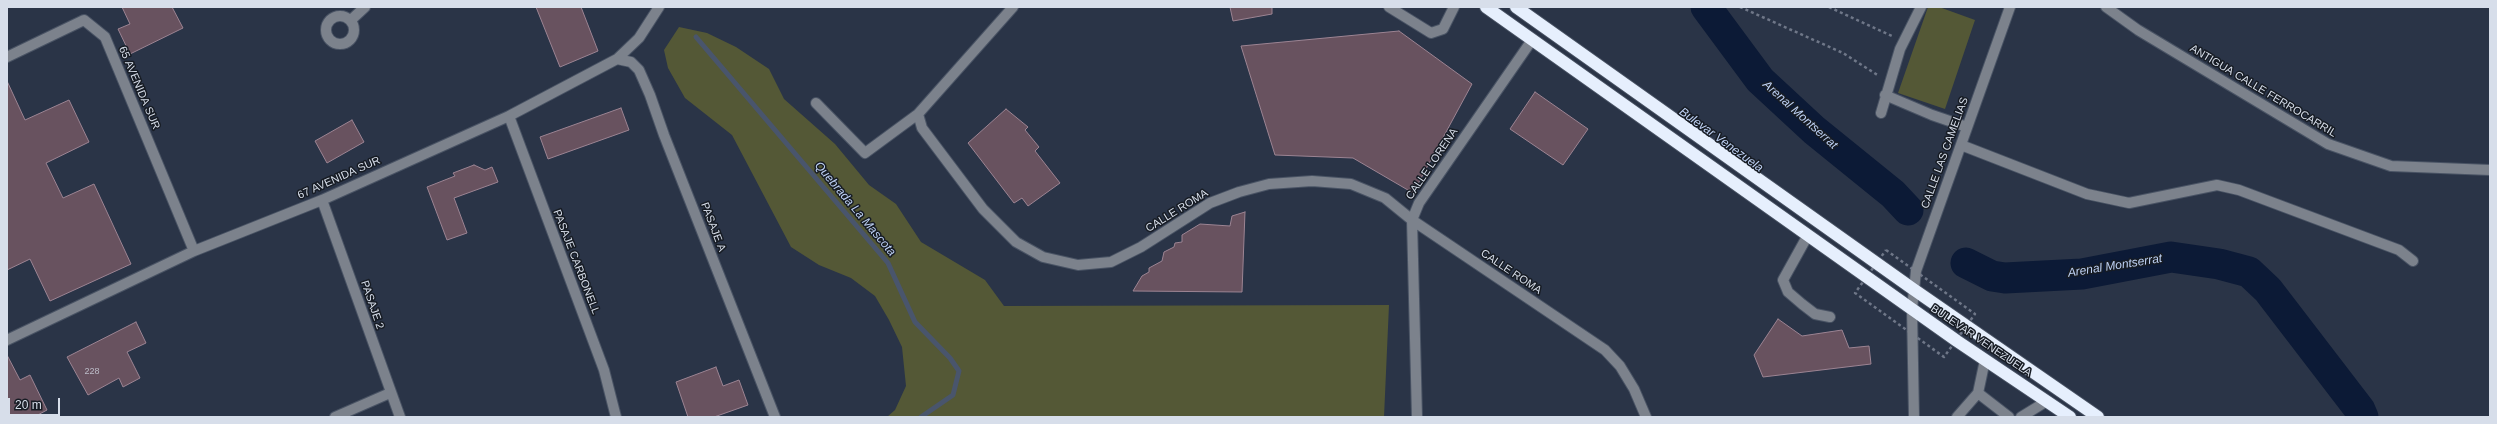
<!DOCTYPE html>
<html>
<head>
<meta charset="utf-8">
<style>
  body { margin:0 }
  #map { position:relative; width:2497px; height:424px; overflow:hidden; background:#2a3447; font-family:Arial,sans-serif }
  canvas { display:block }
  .frame { position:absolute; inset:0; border:8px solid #d7deea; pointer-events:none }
  .scale { position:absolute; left:8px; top:398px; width:52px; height:18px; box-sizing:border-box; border:2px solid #d7deea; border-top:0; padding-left:5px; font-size:12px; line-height:14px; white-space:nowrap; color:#d7deea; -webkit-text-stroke:3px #171c24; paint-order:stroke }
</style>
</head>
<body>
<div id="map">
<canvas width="2497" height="424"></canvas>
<div class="frame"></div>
<div class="scale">20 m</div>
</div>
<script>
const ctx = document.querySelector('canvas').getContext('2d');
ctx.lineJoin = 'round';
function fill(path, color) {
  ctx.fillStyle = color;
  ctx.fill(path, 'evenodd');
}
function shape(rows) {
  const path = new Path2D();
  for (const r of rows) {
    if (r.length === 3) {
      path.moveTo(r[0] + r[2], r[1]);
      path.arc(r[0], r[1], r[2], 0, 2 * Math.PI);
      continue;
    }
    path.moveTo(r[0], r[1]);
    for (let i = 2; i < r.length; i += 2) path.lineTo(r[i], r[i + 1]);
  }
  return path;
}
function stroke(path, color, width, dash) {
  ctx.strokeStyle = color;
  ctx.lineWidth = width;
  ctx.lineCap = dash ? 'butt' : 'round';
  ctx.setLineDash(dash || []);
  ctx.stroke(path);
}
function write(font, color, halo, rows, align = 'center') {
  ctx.font = font + ' Arial,sans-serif';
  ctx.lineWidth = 3;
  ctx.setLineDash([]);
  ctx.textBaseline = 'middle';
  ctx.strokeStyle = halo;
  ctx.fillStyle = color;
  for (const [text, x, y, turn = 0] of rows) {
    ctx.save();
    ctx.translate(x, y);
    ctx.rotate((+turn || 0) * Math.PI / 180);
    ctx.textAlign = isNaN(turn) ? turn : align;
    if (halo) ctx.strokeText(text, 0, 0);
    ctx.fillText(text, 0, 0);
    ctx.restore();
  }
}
fill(shape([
  [1928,7,1939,7,1975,20,1945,109,1898,93],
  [679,27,707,33,736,47,769,69,784,99,835,144,869,185,896,204,921,242,985,280,1004,306,1389,305,1384,417,887,417,895,410,906,386,902,347,889,320,875,296,851,278,819,265,791,247,732,135,685,98,668,68,664,50]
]), '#545836');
stroke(shape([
  [696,37,888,263,915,322,950,358,959,371,953,395,921,417]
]), '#49556c', 5);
stroke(shape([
  [1706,7,1760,80,1814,130,1893,194,1908,210],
  [1966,263,1992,276,2005,278,2082,274,2171,257,2219,264,2249,272,2268,290,2360,410,2363,417]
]), '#0c1a36', 31);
const building = shape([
  [122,7,172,7,183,28,130,54,118,29,130,24,122,7],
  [536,7,581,7,598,51,560,67,536,7],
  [1230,7,1272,7,1272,14,1233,21,1230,7],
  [1399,31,1472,84,1413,193,1353,158,1275,155,1241,46,1399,31],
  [7,81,25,120,69,100,89,142,46,163,63,198,94,184,131,264,50,301,30,259,7,270,7,81],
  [1535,92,1588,129,1563,165,1510,129,1535,92],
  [621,108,629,130,548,159,540,137,621,108],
  [1006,109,1028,127,1025,130,1039,147,1035,151,1060,183,1028,206,1022,198,1014,203,968,143,1006,109],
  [352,120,364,142,327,163,315,141,352,120],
  [474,165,485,170,492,167,498,182,454,198,467,233,447,240,427,187,455,176,453,173,474,165],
  [1245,212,1242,292,1133,291,1142,276,1149,272,1149,268,1162,261,1164,252,1174,247,1175,243,1182,242,1182,235,1200,224,1230,226,1232,216,1245,212],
  [1778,319,1802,336,1842,330,1849,348,1869,346,1871,364,1763,377,1754,355,1778,319],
  [136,322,146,343,127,352,140,378,123,387,119,378,88,395,67,357,136,322],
  [7,355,20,380,30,375,47,410,34,417,7,417,7,355],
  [716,367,723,386,739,380,748,405,714,417,688,417,676,382,716,367]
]);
fill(building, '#68525f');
stroke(building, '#9c8493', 1);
const minor = shape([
  [1013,7,918,114,922,128,983,209,1016,242,1043,257,1078,265,1111,262,1141,247,1210,203,1239,192,1269,184,1312,181,1351,184,1385,198,1412,220,1605,350,1620,366,1634,389,1646,417],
  [1389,7,1431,33,1443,29,1454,7],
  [2106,7,2138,30,2328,144,2391,166,2490,170],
  [340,30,14],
  [351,20,365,7],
  [7,57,84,20,105,37,194,251],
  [617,59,631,62,639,70,650,95,664,135,775,417],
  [1885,95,1932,115,1967,127],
  [816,103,865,153,918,114],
  [1881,113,1900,49,1921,7],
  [509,116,604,370,616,417],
  [1961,145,2087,194,2129,203,2217,185,2239,190,2399,250,2413,261],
  [322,200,400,417],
  [1808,235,1783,280,1788,292,1802,304,1815,314,1830,317],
  [7,340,194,251,322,200,509,116,617,59,639,38,659,7],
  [1985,360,1978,393,2009,417],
  [335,417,390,393],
  [1417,417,1412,220,1419,203,1532,40],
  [1914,417,1912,309,1916,271,2010,7],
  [1957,417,1978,393],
  [2021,417,2047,401]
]);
const highway = shape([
  [1486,7,1957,341,2070,417],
  [1516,7,1913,289,2098,417]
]);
stroke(minor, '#495364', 12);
stroke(highway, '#495364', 14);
stroke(shape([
  [1740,7,1843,53,1879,76],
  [1829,7,1892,36],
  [1886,250,1975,314,1944,357,1855,293,1886,250]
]), '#6f7788', 2.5, [3, 3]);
stroke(minor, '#7c828c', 10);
stroke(highway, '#e6effd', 12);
write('9px', '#bbbbc7', null, [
  ["228",92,372]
]);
write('11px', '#d7deea', '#171c24', [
  ["65 AVENIDA SUR",139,88,67],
  ["ANTIGUA CALLE FERROCARRIL",2263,91,31],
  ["CALLE LAS CAMELIAS",1945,153,-70],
  ["CALLE LORENA",1432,164,-56],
  ["67 AVENIDA SUR",339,178,-24],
  ["CALLE ROMA",1177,211,-32],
  ["PASAJE A",713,227,69],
  ["PASAJE CARBONELL",576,262,69],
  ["CALLE ROMA",1511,272,34],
  ["PASAJE 2",372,305,71],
  ["BULEVAR VENEZUELA",1981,341,34]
]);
write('italic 12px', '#bed1f4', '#171c24', [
  ["Arenal Montserrat",1800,115,42],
  ["Bulevar Venezuela",1721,140,36],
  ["Quebrada La Mascota",855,209,50],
  ["Arenal Montserrat",2115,266,-9]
]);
</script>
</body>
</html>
